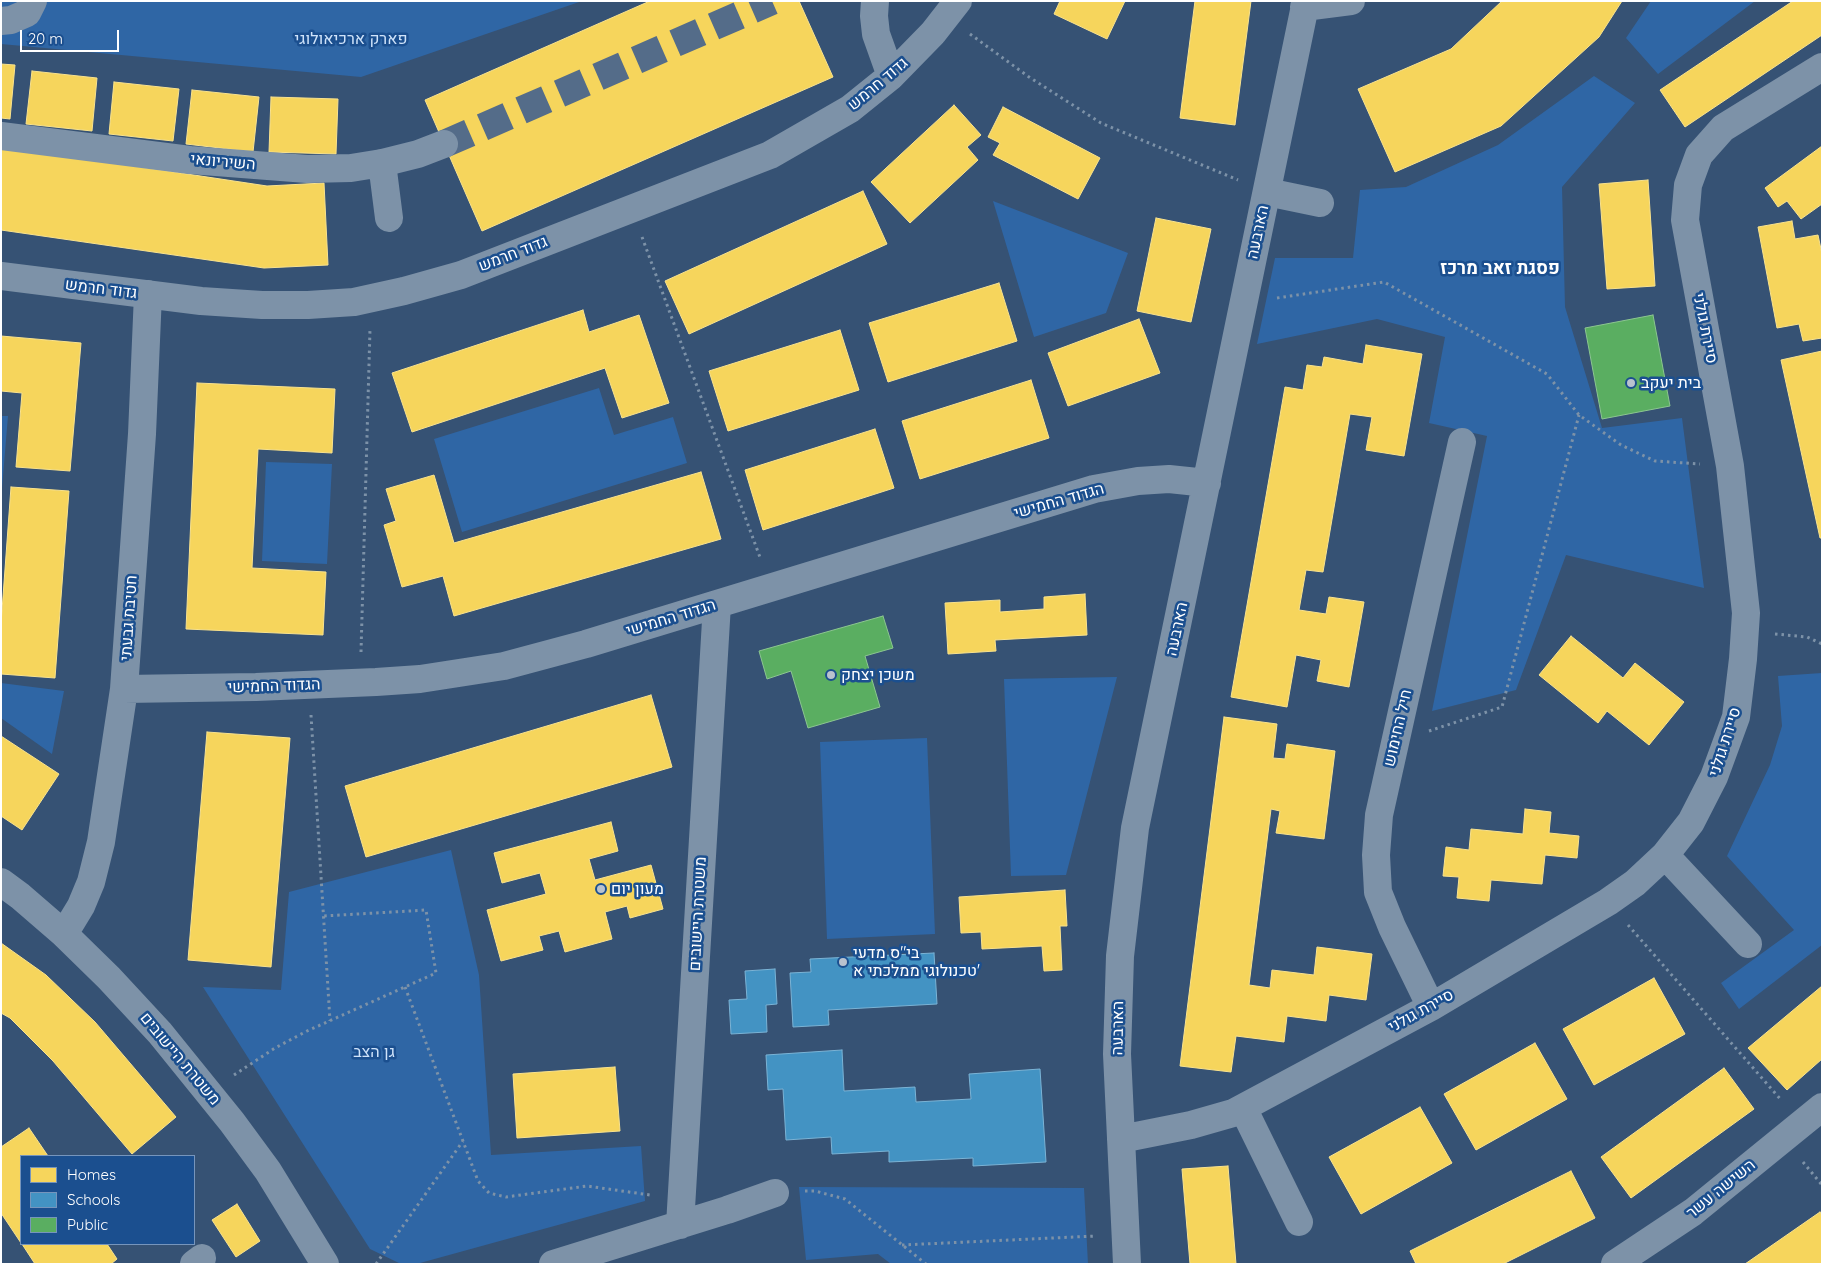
<!DOCTYPE html>
<html>
<head>
<meta charset="utf-8">
<style>
  body { margin:0 }
  #map { position:relative; width:1823px; height:1265px; overflow:hidden; background:#365274; font-family:Quicksand,sans-serif }
  canvas { display:block }
  .frame { position:absolute; inset:0; border:2px solid #fff; pointer-events:none }
  .legend { position:absolute; left:20px; top:1155px; width:175px; height:90px; box-sizing:border-box; background:#1b4f8f; border:1px solid #7695bc; margin:0; padding:6px 9px; list-style:none; font-size:15px; color:#fff }
  .legend li { display:flex; align-items:center; gap:10px; height:25px }
  .legend b { width:25px; border:1px solid #7695bc }
  .scale { position:absolute; left:20px; top:30px; width:99px; height:22px; box-sizing:border-box; border:2px solid #fff; border-top:0; padding-left:6px; font-size:15px; line-height:18px; white-space:nowrap; color:#fff; -webkit-text-stroke:4px #1b4f8f; paint-order:stroke }
</style>
</head>
<body>
<div id="map">
<canvas width="1823" height="1265"></canvas>
<div class="frame"></div>
<ul class="legend">
<li><b style="height:14px;background:#f6d55c"></b>Homes</li>
<li><b style="height:14px;background:#4393c3"></b>Schools</li>
<li><b style="height:14px;background:#5aae61"></b>Public</li>
</ul>
<div class="scale">20 m</div>
</div>
<script>
const ctx = document.querySelector('canvas').getContext('2d');
ctx.lineJoin = 'round';
function fill(path, color) {
  ctx.fillStyle = color;
  ctx.fill(path, 'evenodd');
}
function shape(rows) {
  const path = new Path2D();
  for (const r of rows) {
    path.moveTo(r[0], r[1]);
    for (let i = 2; i < r.length; i += 2) path.lineTo(r[i], r[i + 1]);
  }
  return path;
}
function stroke(path, color, width, dash) {
  ctx.strokeStyle = color;
  ctx.lineWidth = width;
  ctx.lineCap = dash ? 'butt' : 'round';
  ctx.setLineDash(dash || []);
  ctx.stroke(path);
}
function write(font, color, halo, rows, align = 'center') {
  ctx.font = font + ' Quicksand,Heebo,sans-serif';
  ctx.lineWidth = 5;
  ctx.setLineDash([]);
  ctx.textBaseline = 'middle';
  ctx.strokeStyle = halo;
  ctx.fillStyle = color;
  for (const [text, x, y, turn = 0] of rows) {
    ctx.save();
    ctx.translate(x, y);
    ctx.rotate((+turn || 0) * Math.PI / 180);
    ctx.textAlign = isNaN(turn) ? turn : align;
    if (halo) ctx.strokeText(text, 0, 0);
    ctx.fillText(text, 0, 0);
    ctx.restore();
  }
}
fill(shape([
  [1,1,582,1,361,77,1,44],
  [1651,1,1755,1,1658,74,1626,38],
  [1594,76,1635,103,1562,187,1565,307,1602,428,1682,418,1704,588,1566,555,1516,690,1432,711,1487,436,1429,423,1445,337,1377,319,1257,344,1275,258,1353,258,1360,190,1406,187,1498,145],
  [993,201,1128,253,1106,313,1034,337],
  [599,388,614,435,673,417,687,463,462,532,434,439],
  [1,416,8,416,1,500],
  [266,462,332,464,327,564,262,561],
  [1822,673,1822,945,1739,1009,1721,983,1794,930,1727,856,1770,765,1782,726,1778,676],
  [1117,677,1066,875,1011,876,1004,679],
  [1,683,64,691,52,754,1,718],
  [927,738,935,934,827,939,820,742],
  [451,850,479,975,491,1155,641,1146,645,1201,420,1263,401,1264,370,1249,203,987,281,990,289,892],
  [799,1187,1084,1188,1088,1264,891,1264,878,1254,806,1260]
]), '#2f66a5');
const homes = shape([
  [650,1,799,1,833,77,482,231,425,100,650,1],
  [1060,1,1125,1,1107,39,1054,14,1060,1],
  [1195,1,1251,1,1235,125,1180,118,1195,1],
  [1502,1,1622,1,1599,37,1501,126,1395,172,1358,89,1451,49,1502,1],
  [1793,1,1822,1,1822,35,1685,127,1660,90,1793,1],
  [1,64,15,65,10,119,1,118,1,64],
  [32,71,97,78,92,131,26,124,32,71],
  [114,82,179,89,173,141,109,134,114,82],
  [192,90,259,97,253,152,186,144,192,90],
  [271,97,338,99,336,154,269,152,271,97],
  [954,105,981,135,967,147,978,160,910,223,871,182,954,105],
  [1003,107,1100,158,1078,199,993,155,1000,143,988,137,1003,107],
  [1,146,267,186,324,183,328,265,264,268,1,230,1,146],
  [1822,146,1822,204,1801,219,1787,201,1778,207,1765,188,1822,146],
  [1648,180,1655,286,1607,289,1599,184,1648,180],
  [863,191,887,244,689,334,665,281,863,191],
  [1156,218,1211,229,1191,322,1137,311,1156,218],
  [1792,221,1795,239,1818,235,1822,254,1822,338,1803,341,1799,324,1777,328,1758,227,1792,221],
  [999,283,1017,341,888,382,869,323,999,283],
  [583,310,589,332,639,315,669,403,622,418,605,368,412,432,392,373,583,310],
  [1139,319,1160,373,1068,406,1048,353,1139,319],
  [840,330,859,390,728,431,709,371,840,330],
  [1,336,81,343,70,471,16,467,22,393,1,391,1,336],
  [1366,345,1422,354,1404,456,1366,450,1372,417,1350,414,1323,572,1306,570,1299,610,1326,614,1329,597,1364,602,1349,687,1317,681,1321,660,1296,655,1287,707,1231,697,1285,387,1303,390,1307,365,1322,367,1324,357,1363,364,1366,345],
  [1822,351,1822,538,1820,538,1781,360,1822,351],
  [1031,380,1049,438,920,479,902,421,1031,380],
  [197,383,335,389,332,453,258,449,252,568,326,572,323,635,186,629,197,383],
  [875,429,894,488,763,530,745,470,875,429],
  [701,472,721,539,454,616,443,576,402,587,384,525,396,521,386,489,434,475,454,543,701,472],
  [11,487,69,491,55,678,1,674,1,624,11,487],
  [1085,594,1087,635,995,640,996,651,948,654,945,603,1000,600,1000,612,1044,609,1044,597,1085,594],
  [1571,636,1623,678,1635,663,1684,702,1649,745,1607,711,1598,723,1539,675,1571,636],
  [651,695,672,767,366,857,345,786,651,695],
  [1224,717,1277,724,1273,758,1285,759,1287,744,1335,751,1324,839,1276,833,1280,811,1271,809,1249,985,1270,988,1272,970,1314,975,1317,947,1372,954,1366,1000,1329,995,1326,1021,1287,1016,1284,1042,1236,1036,1231,1072,1180,1066,1224,717],
  [207,732,290,738,271,967,188,960,207,732],
  [1,736,59,774,22,830,1,816,1,736],
  [1525,809,1551,812,1549,833,1579,836,1577,858,1545,855,1542,884,1491,880,1489,901,1457,898,1459,877,1443,876,1446,847,1469,850,1471,829,1523,834,1525,809],
  [611,822,618,851,589,859,595,880,651,865,663,909,630,918,627,906,605,912,612,939,565,952,559,931,539,936,543,950,501,961,487,910,546,894,540,873,502,883,494,853,611,822],
  [1065,890,1067,926,1060,926,1062,970,1044,971,1042,946,982,949,981,932,961,933,959,897,1065,890],
  [1,943,46,975,95,1022,176,1117,132,1154,53,1061,10,1018,1,1013,1,943],
  [1654,978,1685,1034,1594,1085,1563,1029,1654,978],
  [1822,986,1822,1059,1787,1090,1748,1048,1822,986],
  [1535,1043,1567,1099,1476,1150,1444,1094,1535,1043],
  [615,1067,620,1131,517,1138,513,1074,615,1067],
  [1724,1068,1754,1109,1631,1198,1601,1157,1724,1068],
  [1420,1107,1452,1163,1361,1214,1329,1157,1420,1107],
  [29,1128,48,1156,21,1156,21,1243,1,1213,1,1147,29,1128],
  [1228,1166,1236,1264,1190,1264,1182,1169,1228,1166],
  [1571,1171,1595,1218,1503,1264,1416,1264,1410,1251,1571,1171],
  [237,1204,260,1241,236,1257,212,1220,237,1204],
  [1820,1212,1822,1215,1822,1264,1745,1264,1820,1212],
  [22,1244,107,1244,117,1259,111,1264,35,1264,22,1244]
]);
fill(homes, '#f6d55c');
stroke(homes, '#f9e28d', 1);
const schools = shape([
  [934,953,937,1004,828,1010,829,1025,793,1027,790,973,811,972,810,959,934,953],
  [775,969,777,1004,766,1005,767,1032,731,1034,729,1000,747,999,745,971,775,969],
  [842,1050,844,1091,915,1087,916,1102,971,1099,969,1074,1040,1069,1046,1162,973,1166,973,1158,889,1162,889,1151,832,1154,831,1137,786,1140,783,1089,768,1090,766,1055,842,1050]
]);
fill(schools, '#4393c3');
stroke(schools, '#7bb3d5', 1);
const public = shape([
  [1653,315,1670,406,1602,419,1585,328,1653,315],
  [883,616,893,648,865,656,880,707,808,728,791,671,767,679,759,651,883,616]
]);
fill(public, '#5aae61');
stroke(public, '#8cc690', 1);
stroke(shape([
  [444,144,772,1]
]), '#546c89', 28, [28, 14]);
stroke(shape([
  [970,34,1029,77,1101,123,1238,180],
  [642,237,761,560],
  [1277,298,1384,282,1547,374,1579,415,1621,445,1655,461,1700,464],
  [1775,634,1807,637,1822,644],
  [361,652,370,329],
  [311,715,330,1021],
  [1429,731,1502,707,1579,415],
  [1628,925,1782,1101],
  [405,987,478,1181,489,1193,506,1197,587,1186,650,1195],
  [234,1075,275,1048,307,1031,436,973,426,910,324,916],
  [1803,1162,1822,1185],
  [805,1191,815,1191,845,1199,926,1264],
  [902,1245,1096,1236],
  [376,1264,463,1141]
]), '#7d92a8', 3, [2.5, 4]);
stroke(shape([
  [875,1,874,16,876,34,891,76],
  [1304,7,1351,1],
  [1,21,11,20,27,13,33,1],
  [1,136,190,160,307,169,351,168,382,163,418,154,444,144],
  [382,163,389,218],
  [1267,192,1320,203],
  [1,276,201,301,262,305,308,305,354,302,404,291,461,275,770,155,850,109,891,76,933,33,958,1],
  [124,689,256,687,376,682,420,679,504,666,586,644,1094,489,1138,481,1169,479,1207,483],
  [1665,855,1748,944],
  [1,882,20,896,64,934,109,978,160,1033,232,1122,268,1171,325,1264],
  [64,934,81,906,91,882,101,842,124,689,142,434,148,294],
  [1431,1007,1392,927,1378,892,1376,855,1379,815,1462,442],
  [1243,1108,1299,1222],
  [1121,1139,1191,1125,1233,1113,1431,1007,1608,902,1635,883,1665,855,1691,822,1714,777,1736,717,1743,659,1746,613,1730,466,1685,220,1688,185,1699,155,1723,128,1822,67],
  [680,1225,717,604],
  [194,1264,202,1258],
  [553,1264,727,1210,775,1193],
  [1127,1264,1117,1054,1120,956,1135,828,1306,1],
  [1615,1264,1693,1212,1822,1107]
]), '#7d92a8', 28);
for (const [x, y, r, color] of [
  [1631,383,5,"#b9c2ce"],
  [831,675,5,"#b9c2ce"],
  [601,889,5,"#b9c2ce"],
  [843,962,5,"#b9c2ce"]
]) {
  const dot = new Path2D();
  dot.arc(x, y, r, 0, 2 * Math.PI);
  ctx.fillStyle = color;
  ctx.fill(dot);
  stroke(dot, '#1b4f8f', 2);
}
write('16px', '#cfe3fa', '#1b4f8f', [
  ["פארק ארכיאולוגי",351,39],
  ["גן הצב",374,1052]
]);
write('16px', '#fff', '#1b4f8f', [
  ["גדוד חרמש",878,84,-40],
  ["השיריונאי",223,162,5],
  ["הארבעה",1258,232,-78],
  ["גדוד חרמש",513,254,-21],
  ["גדוד חרמש",101,289,7],
  ["סיירת גולני",1705,328,79],
  ["הגדוד החמישי",1059,501,-16],
  ["חטיבת גבעתי",129,618,-86],
  ["הגדוד החמישי",671,618,-17],
  ["הארבעה",1177,629,-78],
  ["הגדוד החמישי",274,686,-2],
  ["חיל החימוש",1398,728,-77],
  ["סיירת גולני",1725,742,-72],
  ["משטרת היישובים",698,914,-87],
  ["סיירת גולני",1421,1011,-29],
  ["הארבעה",1118,1028,-89],
  ["משטרת היישובים",180,1059,50],
  ["השישה עשר",1721,1189,-39]
]);
write('16px', '#fff', '#1b4f8f', [
  ["בית יעקב",1641,383],
  ["משכן יצחק",841,675],
  ["מעון יום",611,889],
  ["בי\"ס מדעי",853,953],
  ["טכנולוגי ממלכתי א'",853,971]
], 'left');
write('bold 18px', '#fff', '#1b4f8f', [
  ["פסגת זאב מרכז",1500,269]
]);
</script>
</body>
</html>
